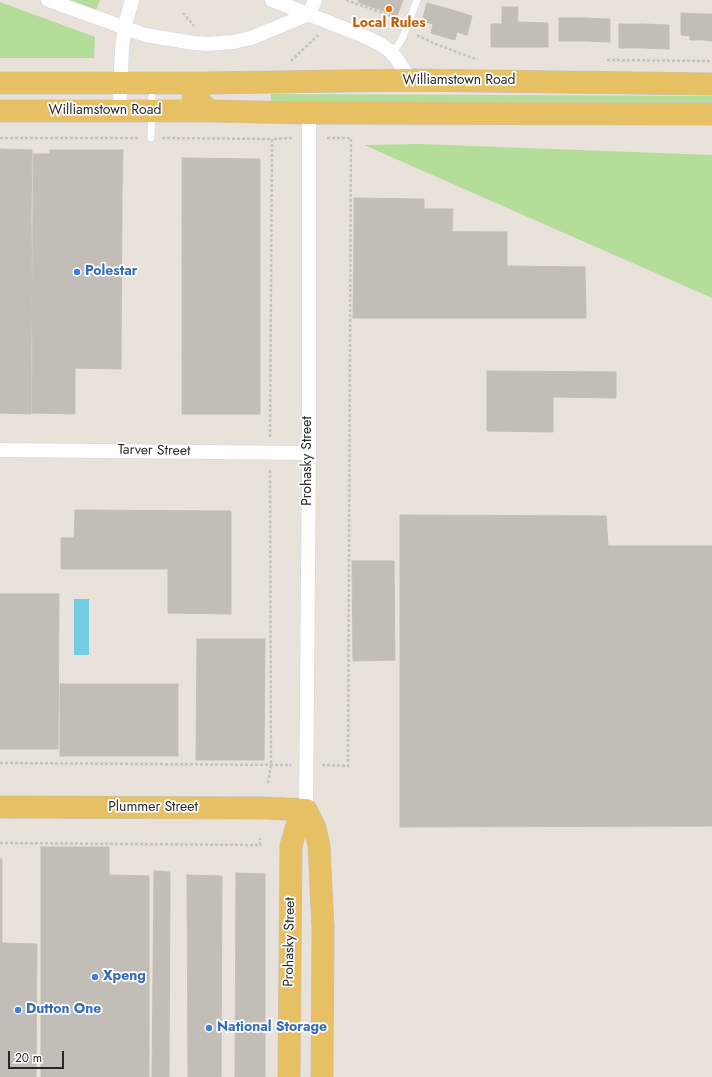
<!DOCTYPE html>
<html>
<head>
<meta charset="utf-8">
<style>
  body { margin:0 }
  #map { position:relative; width:712px; height:1077px; overflow:hidden; background:#e9e2da; font-family:Jost,sans-serif }
  canvas { display:block }
  .scale { position:absolute; left:8px; top:1051px; width:56px; height:18px; box-sizing:border-box; border:2px solid #282828; border-top:0; padding-left:5px; font-size:12px; line-height:14px; white-space:nowrap; color:#282828; -webkit-text-stroke:3px #fff; paint-order:stroke }
</style>
</head>
<body>
<div id="map">
<canvas width="712" height="1077"></canvas>
<div class="scale">20 m</div>
</div>
<script>
const ctx = document.querySelector('canvas').getContext('2d');
ctx.lineJoin = 'round';
function fill(path, color) {
  ctx.fillStyle = color;
  ctx.fill(path, 'evenodd');
}
function shape(rows) {
  const path = new Path2D();
  for (const r of rows) {
    path.moveTo(r[0], r[1]);
    for (let i = 2; i < r.length; i += 2) path.lineTo(r[i], r[i + 1]);
  }
  return path;
}
function stroke(path, color, width, dash) {
  ctx.strokeStyle = color;
  ctx.lineWidth = width;
  ctx.lineCap = dash ? 'butt' : 'round';
  ctx.setLineDash(dash || []);
  ctx.stroke(path);
}
function write(font, color, halo, rows, align = 'center') {
  ctx.font = font + ' Jost,sans-serif';
  ctx.lineWidth = 3.5;
  ctx.setLineDash([]);
  ctx.textBaseline = 'middle';
  ctx.strokeStyle = halo;
  ctx.fillStyle = color;
  for (const [text, x, y, turn = 0] of rows) {
    ctx.save();
    ctx.translate(x, y);
    ctx.rotate((+turn || 0) * Math.PI / 180);
    ctx.textAlign = isNaN(turn) ? turn : align;
    if (halo) ctx.strokeText(text, 0, 0);
    ctx.fillText(text, 0, 0);
    ctx.restore();
  }
}
fill(shape([
  [63,0,100,0,95,13],
  [0,2,95,37,94,58,0,58],
  [271,94,712,96,712,104,271,103],
  [420,144,712,155,712,298,364,145]
]), '#b4dd9a');
fill(shape([
  [74,599,89,599,89,655,74,655]
]), '#74cde5');
const building = shape([
  [359,0,403,0,397,16,358,2,359,0],
  [427,3,449,9,441,36,431,33,433,24,422,21,427,3],
  [502,7,518,7,517,47,491,47,491,24,502,24,502,7],
  [449,9,472,16,467,35,457,32,455,40,441,36,449,9],
  [681,13,704,14,703,40,690,40,690,36,681,35,681,13],
  [704,14,712,14,712,41,703,40,704,14],
  [559,18,584,18,584,41,559,41,559,18],
  [584,18,610,19,610,42,584,41,584,18],
  [517,22,548,23,548,47,517,47,517,22],
  [619,24,643,24,643,48,619,48,619,24],
  [643,24,669,25,669,49,643,48,643,24],
  [0,149,32,150,31,217,0,216,0,149],
  [50,150,123,150,122,195,33,195,33,154,50,154,50,150],
  [182,158,260,159,260,218,182,217,182,158],
  [33,195,122,195,121,369,75,368,75,414,32,413,33,195],
  [354,198,424,199,424,209,453,209,452,232,354,231,354,198],
  [0,216,31,217,32,284,0,284,0,216],
  [182,217,260,218,260,261,182,261,182,217],
  [354,231,507,232,507,266,585,267,586,318,353,318,354,231],
  [182,261,260,261,260,313,182,312,182,261],
  [0,284,32,284,31,348,0,348,0,284],
  [182,312,260,313,260,356,182,356,182,312],
  [0,348,31,348,31,414,0,413,0,348],
  [182,356,260,356,260,414,182,414,182,356],
  [487,371,616,372,616,398,553,397,553,432,487,431,487,371],
  [75,510,231,511,231,614,168,613,168,569,61,569,61,538,74,538,75,510],
  [400,515,606,516,608,546,712,546,712,826,400,827,400,515],
  [352,561,394,561,395,660,353,661,352,561],
  [0,594,59,594,58,749,0,749,0,594],
  [197,639,265,639,264,760,196,760,197,639],
  [60,684,178,684,178,756,60,756,60,684],
  [41,847,109,847,109,875,149,876,149,1077,41,1077,41,847],
  [0,859,2,859,2,943,37,944,36,1077,0,1077,0,859],
  [154,871,170,872,169,1077,152,1077,154,871],
  [236,873,265,874,265,1077,235,1077,236,873],
  [187,875,222,876,221,1077,188,1077,187,875]
]);
fill(building, '#c2bdb6');
stroke(building, '#c4beb4', 1);
const lane = shape([
  [392,54,402,39,417,0],
  [151,138,152,97]
]);
const street = shape([
  [48,0,145,35,194,43,208,44,233,42,251,38,309,14],
  [272,0,366,37,380,44,390,51,397,59,410,80],
  [309,14,315,0],
  [120,97,122,48,126,21,132,0],
  [0,450,309,453],
  [306,810,309,453,309,113]
]);
const primary = shape([
  [0,83,206,83],
  [193,97,206,83,410,80,712,84],
  [193,97,210,111,309,113,712,114],
  [0,111,210,111],
  [0,807,265,808,306,810],
  [306,810,315,828,319,846,323,928,322,1077],
  [289,1077,291,846,297,825,306,810]
]);
stroke(lane, '#d0d4e0', 8);
stroke(street, '#d0d4e0', 15);
stroke(primary, '#c3c3c3', 23);
stroke(shape([
  [346,0,397,18],
  [183,13,194,26],
  [417,35,433,43,473,58,478,59],
  [607,60,712,61],
  [291,61,318,35],
  [0,138,139,138],
  [162,138,271,139],
  [270,437,272,139,294,138],
  [0,763,291,765],
  [322,765,348,766,351,138,325,138],
  [268,783,271,764,270,468],
  [0,843,260,845,260,838]
]), '#c3c3c3', 2.5, [3, 2]);
stroke(lane, '#fff', 7);
stroke(street, '#fff', 14);
stroke(primary, '#e6c063', 22);
for (const [x, y, r, color] of [
  [389,9,4,"#e8710a"],
  [77,272,4,"#3f7fe0"],
  [95,977,4,"#3f7fe0"],
  [18,1010,4,"#3f7fe0"],
  [209,1028,4,"#3f7fe0"]
]) {
  const dot = new Path2D();
  dot.arc(x, y, r, 0, 2 * Math.PI);
  ctx.fillStyle = color;
  ctx.fill(dot);
  stroke(dot, '#fff', 1.5);
}
write('bold 14px', '#c56008', '#fff', [
  ["Local Rules",389,24]
]);
write('14px', '#282828', '#fff', [
  ["Williamstown Road",459,81],
  ["Williamstown Road",105,111],
  ["Tarver Street",154,451,1],
  ["Prohasky Street",308,461,-90],
  ["Plummer Street",153,808],
  ["Prohasky Street",290,942,-89]
]);
write('bold 14px', '#366cbe', '#fff', [
  ["Polestar",85,272],
  ["Xpeng",103,977],
  ["Dutton One",26,1010],
  ["National Storage",217,1028]
], 'left');
</script>
</body>
</html>
